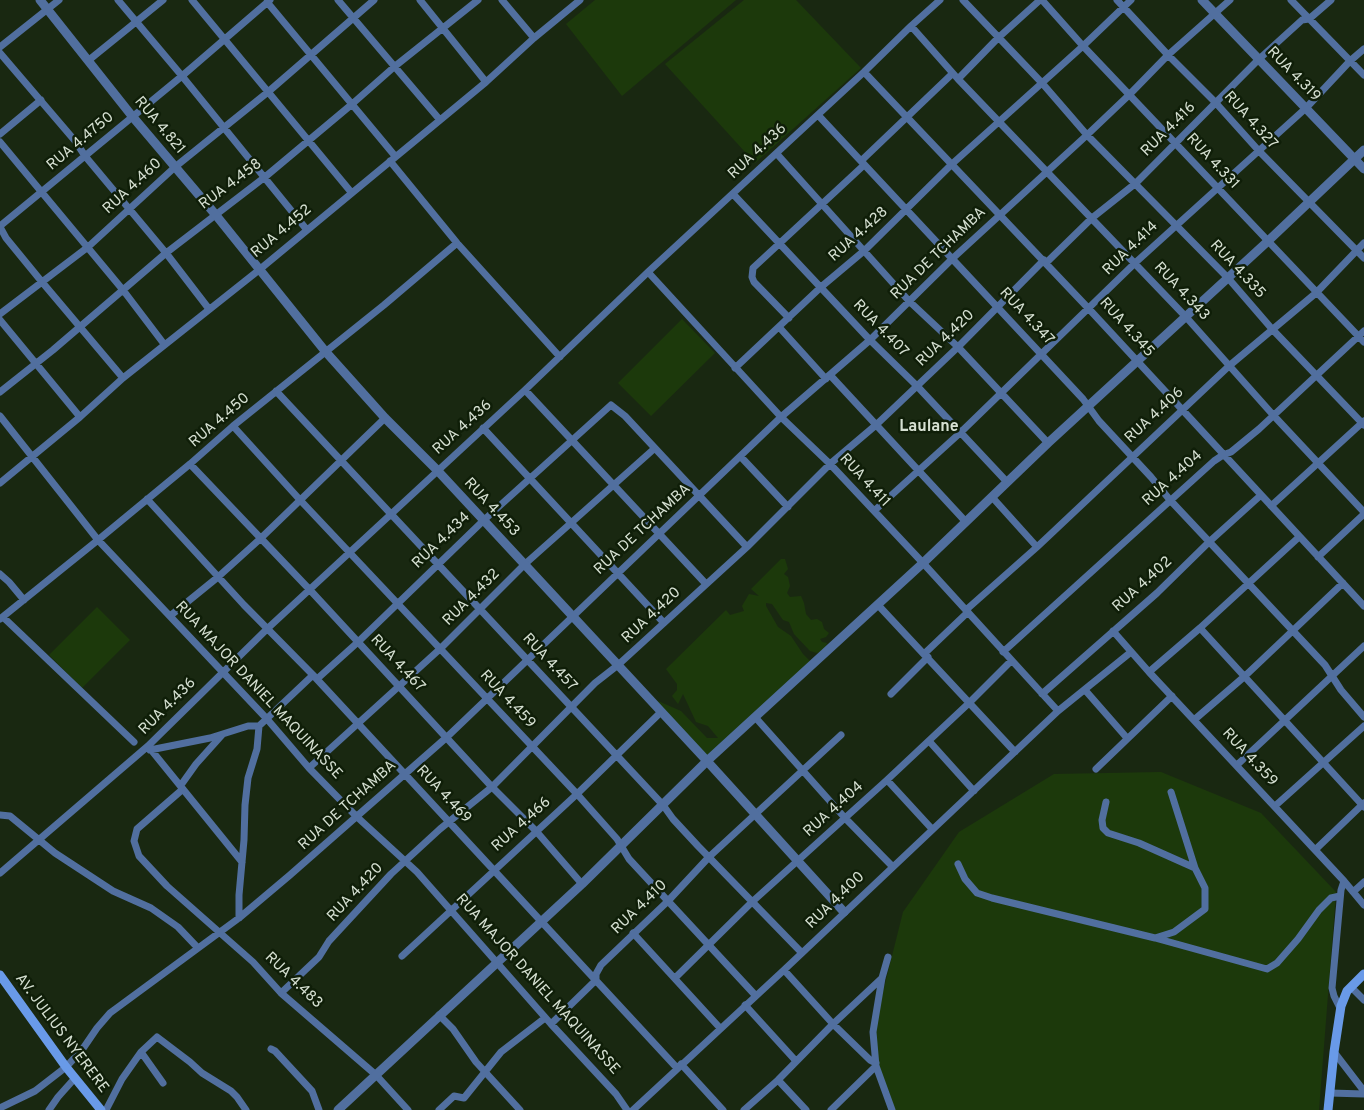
<!DOCTYPE html>
<html>
<head>
<meta charset="utf-8">
<style>
  body { margin:0 }
  canvas { display:block; background:#192811 }
</style>
</head>
<body>
<canvas width="1364" height="1110"></canvas>
<script>
const ctx = document.querySelector('canvas').getContext('2d');
ctx.lineJoin = 'round';
function fill(path, color) {
  ctx.fillStyle = color;
  ctx.fill(path, 'evenodd');
}
function shape(rows) {
  const path = new Path2D();
  for (const r of rows) {
    path.moveTo(r[0], r[1]);
    for (let i = 2; i < r.length; i += 2) path.lineTo(r[i], r[i + 1]);
  }
  return path;
}
function stroke(path, color, width, dash) {
  ctx.strokeStyle = color;
  ctx.lineWidth = width;
  ctx.lineCap = dash ? 'butt' : 'round';
  ctx.setLineDash(dash || []);
  ctx.stroke(path);
}
function write(font, color, halo, rows, align = 'center') {
  ctx.font = font + ' Overpass,sans-serif';
  ctx.lineWidth = 5;
  ctx.setLineDash([]);
  ctx.textBaseline = 'middle';
  ctx.strokeStyle = halo;
  ctx.fillStyle = color;
  for (const [text, x, y, turn = 0] of rows) {
    ctx.save();
    ctx.translate(x, y);
    ctx.rotate((+turn || 0) * Math.PI / 180);
    ctx.textAlign = isNaN(turn) ? turn : align;
    if (halo) ctx.strokeText(text, 0, 0);
    ctx.fillText(text, 0, 0);
    ctx.restore();
  }
}
fill(shape([
  [595,0,736,0,622,96,566,24],
  [744,0,796,0,861,68,755,163,665,64],
  [682,319,715,353,651,416,618,383],
  [781,559,785,559,788,569,784,574,788,577,790,586,787,593,790,597,801,596,804,603,806,614,811,620,817,619,822,622,824,629,829,633,826,637,820,639,822,642,827,643,825,649,817,653,810,651,794,634,789,622,783,620,772,604,766,603,766,606,778,627,791,636,803,654,811,662,706,760,657,704,658,701,681,711,707,738,718,738,708,726,696,722,683,694,678,704,672,696,677,690,677,684,666,669,726,610,730,615,744,611,742,606,749,594,759,596,751,589],
  [97,607,130,640,82,688,49,655],
  [1161,772,1261,813,1336,892,1319,1110,893,1110,882,1085,873,1032,903,912,959,832,1054,774]
]), '#1c390b');
stroke(shape([
  [118,0,182,76,307,230],
  [192,0,351,192],
  [338,0,440,120],
  [420,0,486,82],
  [502,0,534,38],
  [963,0,1042,83,1087,135,1228,278,1272,329,1364,425],
  [1042,0,1083,46,1364,342],
  [1117,0,1168,55,1215,102,1259,151,1364,258],
  [1291,0,1364,75],
  [267,2,395,156],
  [911,26,958,79,1186,317,1274,416,1364,512],
  [0,47,59,0],
  [0,53,76,142,85,156,166,253,209,309],
  [89,60,163,0],
  [864,72,1089,309,1364,606],
  [958,79,998,38,1040,0],
  [818,115,1083,399,1099,421,1151,477,1170,500,1325,665,1341,690,1364,717],
  [0,134,41,100],
  [0,142,123,290,164,344],
  [777,154,909,301,958,347,1048,443],
  [390,161,457,243,560,357],
  [861,161,952,74],
  [733,194,870,340,917,386,1007,482],
  [0,226,182,76,270,0],
  [0,227,6,238,42,282,123,378],
  [1046,263,1092,218,1136,183,1258,60,1302,20,1309,19,1331,0],
  [648,272,781,417,830,464,923,563,1058,711],
  [0,314,88,247,175,167,268,92,374,0],
  [789,318,754,282,752,277,753,268,864,165],
  [0,320,80,417],
  [779,327,826,379],
  [735,368,821,287,865,250,952,164,1083,46,1131,0],
  [830,375,966,522],
  [525,390,706,584],
  [276,391,663,805,673,819,698,846,802,953],
  [0,392,53,350,166,253,265,177,351,105,394,67,478,0],
  [0,416,98,540,267,719,309,768,356,816,417,872,551,1024,616,1094,627,1110],
  [233,426,301,501,577,794,617,839,629,859,756,996],
  [483,428,664,623],
  [741,457,788,507],
  [190,464,310,590,492,787,536,831,582,884],
  [0,483,80,417,123,378,259,270,486,82,534,38,580,0],
  [992,497,1037,547],
  [147,499,244,605,313,675,677,1068],
  [1271,506,1364,421],
  [874,511,960,433,1135,263,1306,108,1350,61,1364,49],
  [1318,557,1364,514],
  [0,574,9,582,24,600],
  [878,605,1015,752],
  [966,610,1037,547,1229,366,1316,293,1364,243],
  [170,616,218,577,260,539,385,418],
  [3,617,134,742],
  [0,619,98,540,190,464,233,426,384,305,457,243],
  [1200,628,1364,807],
  [1113,631,1149,672,1344,881,1364,905],
  [1003,652,1214,461,1223,455,1231,452,1259,429,1364,331],
  [924,654,968,612],
  [1149,672,1200,628,1299,537],
  [317,679,358,642,484,520,611,405,625,416,747,547],
  [1085,690,1127,738],
  [891,694,928,657],
  [1042,694,1157,593,1209,542,1261,495],
  [755,717,845,818,892,866],
  [1194,720,1245,676,1343,583],
  [929,741,974,791],
  [148,746,242,862],
  [150,750,210,738,248,726,259,726],
  [1237,765,1364,646],
  [309,768,441,648,525,564,655,448],
  [1096,769,1172,696],
  [887,780,932,829],
  [181,785,196,764,222,735],
  [183,789,137,829,134,841,139,856,167,886,253,962,281,993,376,1075,408,1110],
  [1171,792,1195,868],
  [1106,802,1102,820,1103,828,1108,833,1139,843,1195,868,1205,888,1205,909,1174,932,1155,938,1267,969,1277,963,1298,939,1319,910,1331,898,1340,896],
  [1275,806,1364,726],
  [0,815,10,816,55,853,113,891,151,908,178,927,198,948],
  [1315,850,1364,803],
  [958,864,965,879,977,893,992,898,1155,938],
  [0,873,148,746,267,629,525,390,648,272,864,72,911,26,940,0],
  [1353,892,1364,882],
  [239,918,239,895,244,840,245,805,248,778,257,749,259,726,313,675],
  [633,933,720,1028],
  [402,956,577,794,661,712],
  [888,957,882,978,873,1032,876,1066,892,1110],
  [784,970,833,1024,870,1060,876,1063],
  [675,978,752,902,887,780,969,703,1011,661],
  [1351,987,1364,1000],
  [281,993,319,957,329,941,391,874,440,829,492,787,595,683,618,665,747,547,830,464,876,425,958,347,1044,260],
  [745,1005,795,1060],
  [1340,1008,1334,996,1332,988,1341,890,1344,881],
  [439,1015,453,1029,476,1062,520,1110],
  [551,1024,596,980,596,974,601,965,668,901,709,857,841,735],
  [271,1049,275,1051,312,1091,319,1110],
  [141,1052,163,1083],
  [1334,1052,1364,1091],
  [681,1064,723,1110],
  [778,1080,806,1110],
  [1330,1093,1364,1094],
  [0,1108,35,1091,66,1067,82,1050,97,1028,110,1013,239,918,290,875,447,737,781,417,870,340,952,259,1087,135,1129,95,1168,55,1230,0],
  [49,1110,58,1097,75,1078],
  [106,1110,122,1079,141,1052,157,1037,190,1062,202,1073,231,1091,237,1097,246,1110],
  [439,1110,454,1096,464,1098,501,1052,545,1018],
  [633,1110,784,970,1058,711,1131,652],
  [744,1110,778,1080,833,1024,882,978],
  [831,1110,876,1066]
]), '#516f9f', 7);
stroke(shape([
  [40,0,132,116,215,214,325,351,385,418,437,470,707,761,844,912],
  [1202,0,1364,169],
  [338,1110,582,884,707,761,923,563,1048,443,1267,242,1364,150]
]), '#516f9f', 9);
stroke(shape([
  [0,975,66,1067,101,1110],
  [1328,1110,1334,1052,1341,1006,1347,991,1364,974]
]), '#699ae8', 9);
write('15px', '#d6e0d2', '#0f1e08', [
  ["RUA 4.319",1293,75,46],
  ["RUA 4.327",1250,121,48],
  ["RUA 4.821",159,126,50],
  ["RUA 4.416",1169,130,-45],
  ["RUA 4.4750",81,142,-40],
  ["RUA 4.436",758,152,-43],
  ["RUA 4.331",1212,162,47],
  ["RUA 4.458",231,185,-37],
  ["RUA 4.460",133,187,-43],
  ["RUA 4.452",282,232,-40],
  ["RUA 4.428",859,235,-42],
  ["RUA 4.414",1131,249,-44],
  ["RUA DE TCHAMBA",939,254,-44],
  ["RUA 4.335",1237,270,47],
  ["RUA 4.343",1181,292,47],
  ["RUA 4.347",1026,317,47],
  ["RUA 4.345",1126,328,48],
  ["RUA 4.407",880,329,46],
  ["RUA 4.420",946,339,-44],
  ["RUA 4.406",1155,416,-43],
  ["RUA 4.450",220,421,-41],
  ["RUA 4.436",463,428,-42],
  ["RUA 4.404",1173,479,-42],
  ["RUA 4.411",864,481,47],
  ["RUA 4.453",491,508,47],
  ["RUA DE TCHAMBA",643,530,-43],
  ["RUA 4.434",442,541,-44],
  ["RUA 4.402",1143,585,-42],
  ["RUA 4.432",472,598,-45],
  ["RUA 4.420",652,616,-43],
  ["RUA 4.457",549,663,47],
  ["RUA 4.467",397,664,47],
  ["RUA MAJOR DANIEL MAQUINASSE",258,691,47],
  ["RUA 4.459",507,700,47],
  ["RUA 4.436",168,707,-45],
  ["RUA 4.359",1249,758,47],
  ["RUA 4.469",443,795,47],
  ["RUA DE TCHAMBA",348,806,-42],
  ["RUA 4.404",834,810,-42],
  ["RUA 4.466",522,825,-42],
  ["RUA 4.420",356,893,-47],
  ["RUA 4.400",836,901,-44],
  ["RUA 4.410",640,908,-44],
  ["RUA 4.483",293,981,44],
  ["RUA MAJOR DANIEL MAQUINASSE",537,985,48],
  ["AV. JULIUS NYERERE",61,1034,53]
]);
write('bold 16px', '#d6e0d2', '#0f1e08', [
  ["Laulane",929,428]
]);
</script>
</body>
</html>
